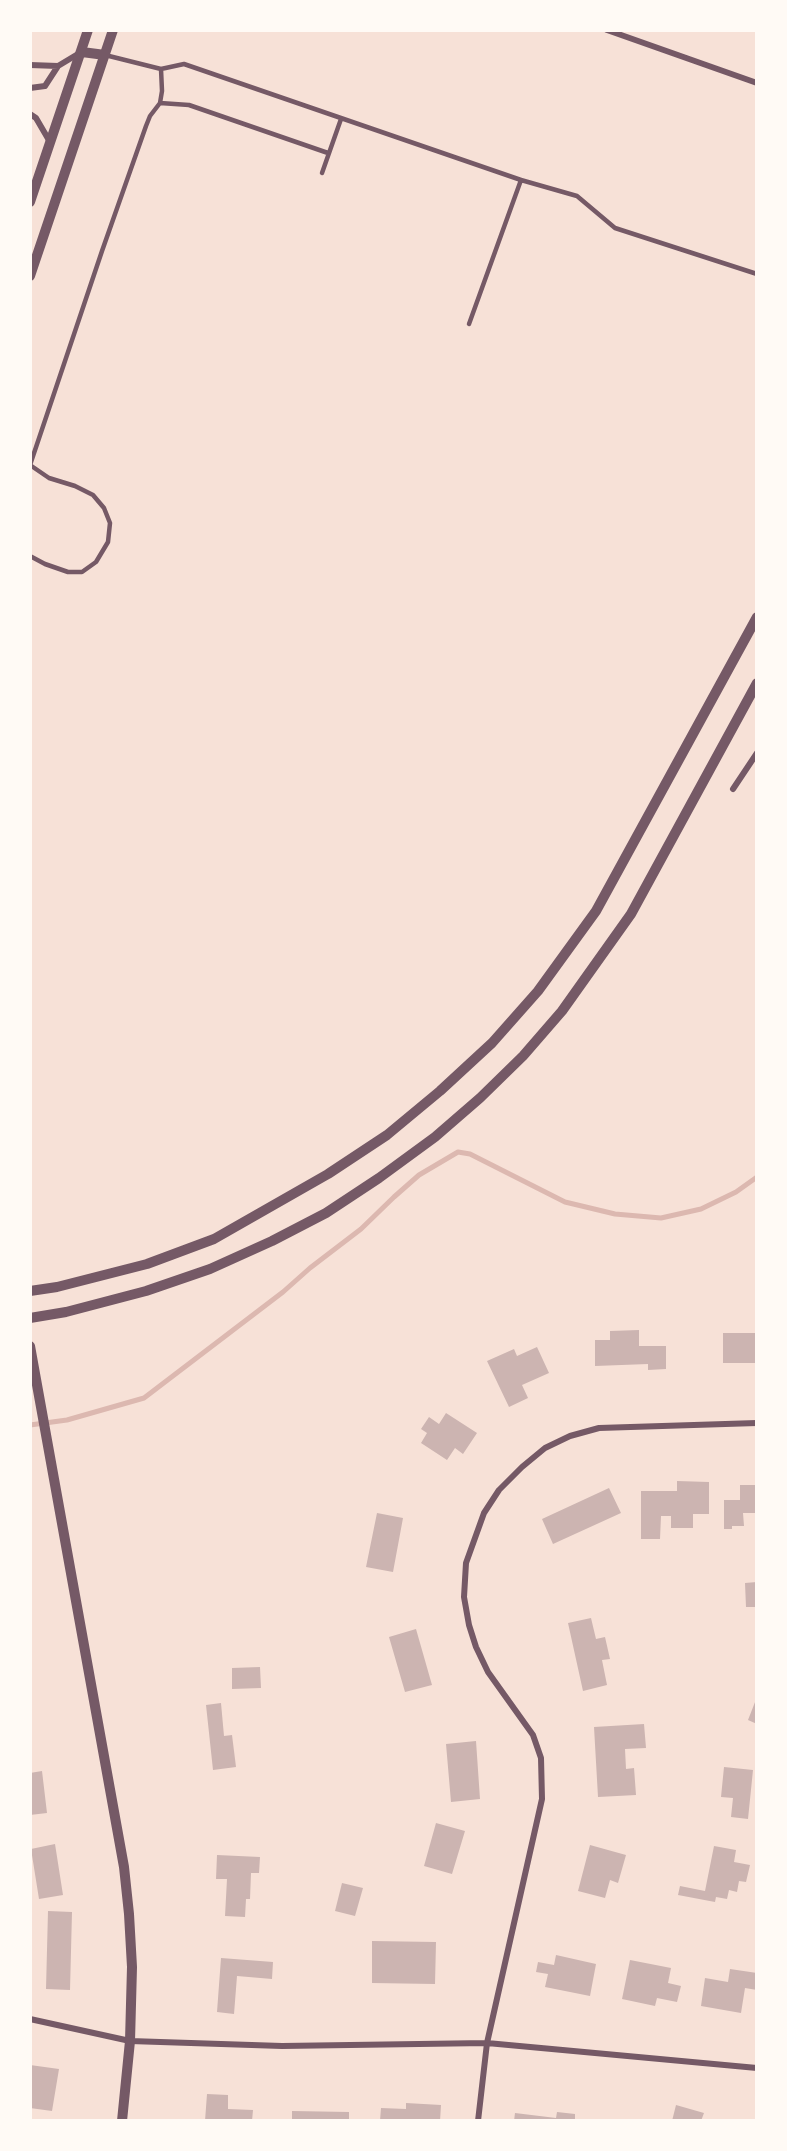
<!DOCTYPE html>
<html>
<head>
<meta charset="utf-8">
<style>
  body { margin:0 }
  #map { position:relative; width:787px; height:2151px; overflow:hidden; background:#f7e1d7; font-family:"Work Sans",sans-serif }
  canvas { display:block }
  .frame { position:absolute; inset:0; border:32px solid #fffaf5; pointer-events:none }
</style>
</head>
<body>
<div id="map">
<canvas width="787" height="2151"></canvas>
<div class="frame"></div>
</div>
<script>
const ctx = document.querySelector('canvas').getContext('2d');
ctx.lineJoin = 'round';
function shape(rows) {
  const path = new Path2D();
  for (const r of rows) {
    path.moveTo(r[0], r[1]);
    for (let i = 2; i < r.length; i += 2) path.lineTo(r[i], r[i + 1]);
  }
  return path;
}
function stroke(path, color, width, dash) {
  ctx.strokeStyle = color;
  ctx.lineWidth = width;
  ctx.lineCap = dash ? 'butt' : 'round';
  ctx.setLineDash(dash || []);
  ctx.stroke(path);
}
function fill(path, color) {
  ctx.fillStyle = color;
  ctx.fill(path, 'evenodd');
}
stroke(shape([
  [30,1425,67,1420,144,1398,283,1292,310,1268,361,1229,394,1197,419,1175,458,1152,470,1154,565,1202,615,1214,661,1218,701,1209,736,1192,757,1177]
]), '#dcb8b0', 5);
fill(shape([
  [639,1330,639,1346,666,1346,666,1369,648,1370,648,1364,595,1366,595,1340,610,1340,610,1331],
  [723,1333,757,1333,757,1363,723,1363],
  [537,1347,549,1373,522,1385,528,1398,509,1407,487,1361,514,1349,517,1356],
  [446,1413,477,1433,463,1454,455,1448,447,1460,421,1443,427,1433,421,1429,429,1417,439,1424],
  [677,1481,709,1482,709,1514,693,1514,693,1528,671,1528,671,1516,661,1516,660,1539,641,1539,641,1491,677,1491],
  [740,1485,757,1485,757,1513,743,1513,744,1526,732,1526,732,1529,724,1529,724,1500,740,1500],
  [609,1488,621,1513,553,1544,542,1519],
  [377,1513,403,1518,393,1572,366,1567],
  [757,1582,757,1607,746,1607,745,1583],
  [591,1618,596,1639,605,1637,610,1659,602,1660,607,1685,583,1691,568,1623],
  [416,1629,432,1685,405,1692,389,1637],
  [260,1667,261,1688,232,1689,232,1668],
  [757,1697,757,1724,748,1720],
  [221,1703,224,1736,232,1735,236,1767,213,1770,206,1705],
  [644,1724,646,1748,625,1749,626,1769,634,1768,636,1795,598,1797,594,1727],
  [476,1741,480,1799,451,1802,446,1744],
  [724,1767,753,1770,748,1819,731,1817,733,1798,721,1797],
  [42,1771,47,1813,30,1815,30,1773],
  [436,1823,465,1831,452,1874,424,1866],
  [55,1844,63,1895,39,1899,31,1849],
  [590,1845,626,1855,618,1883,610,1880,605,1898,578,1891],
  [714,1846,736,1850,734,1862,750,1865,746,1882,739,1881,737,1892,729,1890,727,1899,716,1897,715,1902,678,1895,680,1886,705,1891],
  [217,1855,260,1857,259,1873,251,1873,250,1899,246,1899,245,1917,225,1916,227,1879,216,1879],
  [342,1883,363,1888,355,1916,335,1911],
  [48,1911,72,1912,70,1990,46,1989],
  [372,1941,436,1942,435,1984,372,1983],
  [556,1955,596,1964,590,1996,545,1987,548,1974,536,1972,538,1962,554,1965],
  [221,1958,273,1962,272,1979,237,1976,234,2014,217,2012],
  [630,1960,671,1968,668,1983,681,1986,677,2002,657,1998,655,2006,622,1999],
  [730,1969,757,1973,757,1990,745,1988,741,2013,701,2006,705,1978,728,1982],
  [30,2065,59,2069,52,2111,30,2108],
  [207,2094,228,2095,228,2109,253,2110,252,2121,205,2121],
  [406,2103,441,2105,440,2121,380,2121,381,2108,406,2109],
  [676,2105,704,2113,701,2121,672,2121],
  [292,2111,349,2112,349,2121,292,2121],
  [557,2112,575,2114,575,2121,514,2121,515,2113,556,2118]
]), '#ccb4b1');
stroke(shape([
  [105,55,161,69,184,64,521,180,469,324],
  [160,103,189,105,328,153],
  [322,173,341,119],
  [521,180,577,196,615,228,757,274],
  [30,465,102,251,146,126,150,116,160,103,162,91,161,69],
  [30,556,45,564,68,572,82,572,96,562,108,542,110,523,104,508,93,495,75,486,49,478,30,465]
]), '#755966', 4.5);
stroke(shape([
  [607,30,757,83],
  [30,65,58,66],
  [30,88,45,86,58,66,78,54],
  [30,114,36,118,50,142],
  [733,789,757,753],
  [30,2019,130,2041,282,2046,487,2043,757,2068],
  [478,2121,487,2043,542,1799,541,1758,533,1735,488,1672,476,1647,469,1625,464,1597,466,1563,484,1513,499,1490,522,1467,545,1448,570,1436,599,1428,757,1423]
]), '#755966', 6);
stroke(shape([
  [82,52,105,55],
  [30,202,88,30],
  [30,276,113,30],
  [30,1291,57,1287,147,1264,214,1239,328,1174,387,1135,440,1091,492,1043,538,991,596,911,757,617],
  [30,1318,66,1312,146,1291,210,1269,272,1241,326,1213,379,1178,435,1137,480,1098,523,1056,562,1011,631,914,757,683],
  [30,1346,124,1867,129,1914,132,1967,130,2041,122,2121]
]), '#755966', 10);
</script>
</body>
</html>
